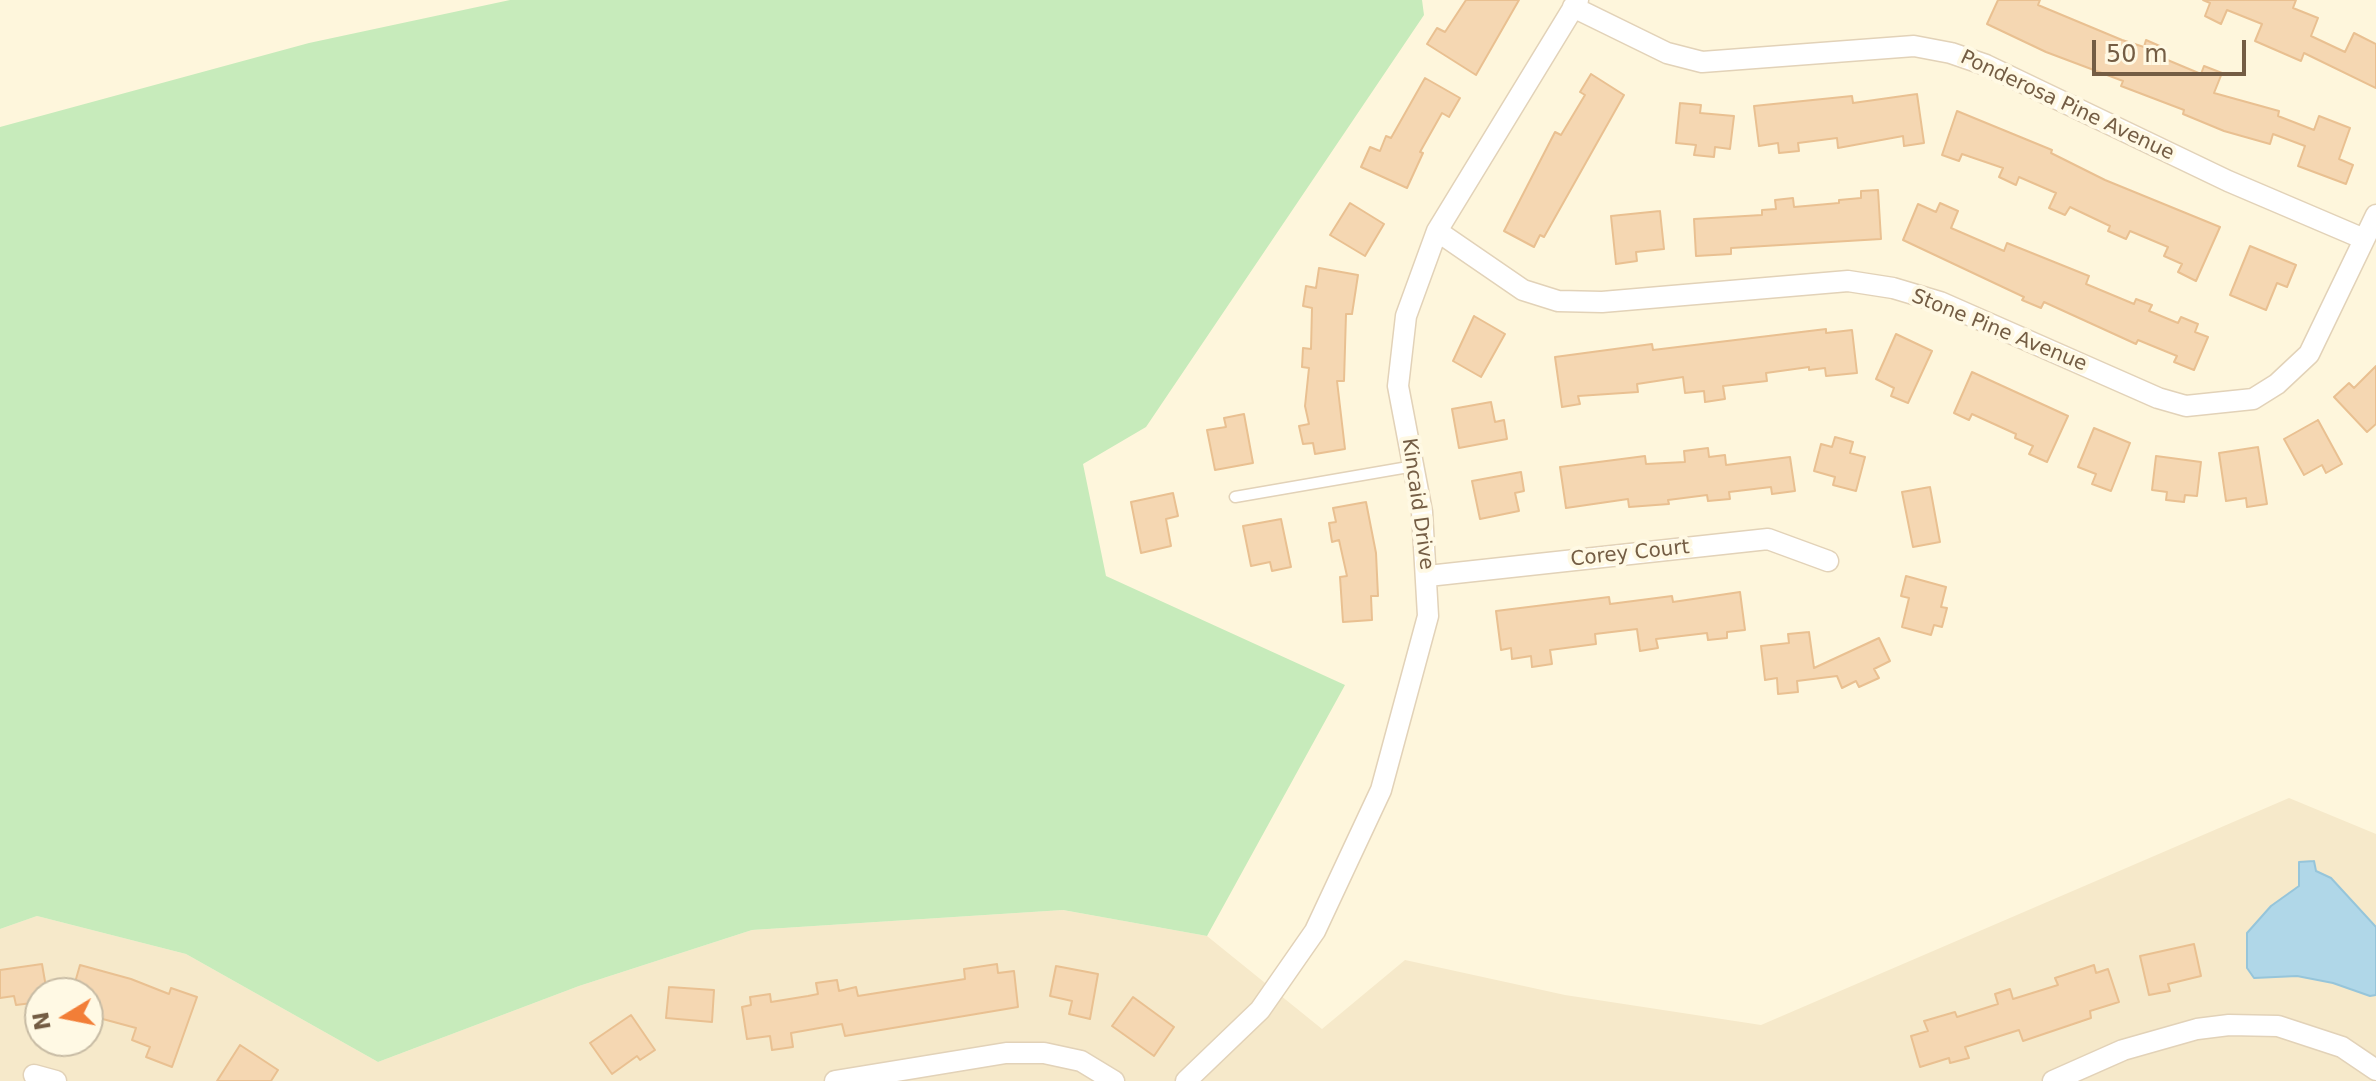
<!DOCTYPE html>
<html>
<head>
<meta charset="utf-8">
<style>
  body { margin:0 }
  #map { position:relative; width:2376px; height:1081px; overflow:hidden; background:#fef6dc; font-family:"DejaVu Sans",sans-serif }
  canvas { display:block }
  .north { position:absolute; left:24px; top:977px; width:80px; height:80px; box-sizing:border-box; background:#fff9e4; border:2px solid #c7bba4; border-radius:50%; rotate:260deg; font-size:22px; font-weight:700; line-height:32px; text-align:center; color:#745d44 }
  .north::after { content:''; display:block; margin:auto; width:28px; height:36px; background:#f27e37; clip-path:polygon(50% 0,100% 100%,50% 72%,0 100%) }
  .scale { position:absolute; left:2092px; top:40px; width:154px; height:36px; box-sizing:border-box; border:4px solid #745d44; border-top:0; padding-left:10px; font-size:24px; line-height:28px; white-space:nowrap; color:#745d44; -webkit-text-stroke:6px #fff9e4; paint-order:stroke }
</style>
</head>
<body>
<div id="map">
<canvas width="2376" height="1081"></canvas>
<div class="north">N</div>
<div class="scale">50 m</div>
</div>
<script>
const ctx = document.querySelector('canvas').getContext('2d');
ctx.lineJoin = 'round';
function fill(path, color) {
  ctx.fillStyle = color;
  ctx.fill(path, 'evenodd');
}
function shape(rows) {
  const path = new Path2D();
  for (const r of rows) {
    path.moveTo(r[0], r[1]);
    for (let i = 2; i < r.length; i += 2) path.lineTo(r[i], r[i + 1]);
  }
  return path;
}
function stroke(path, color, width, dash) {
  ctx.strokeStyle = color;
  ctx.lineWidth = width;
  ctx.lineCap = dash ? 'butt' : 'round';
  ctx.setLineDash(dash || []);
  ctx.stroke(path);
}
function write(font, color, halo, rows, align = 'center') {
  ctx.font = font + ' "DejaVu Sans",sans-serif';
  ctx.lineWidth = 8;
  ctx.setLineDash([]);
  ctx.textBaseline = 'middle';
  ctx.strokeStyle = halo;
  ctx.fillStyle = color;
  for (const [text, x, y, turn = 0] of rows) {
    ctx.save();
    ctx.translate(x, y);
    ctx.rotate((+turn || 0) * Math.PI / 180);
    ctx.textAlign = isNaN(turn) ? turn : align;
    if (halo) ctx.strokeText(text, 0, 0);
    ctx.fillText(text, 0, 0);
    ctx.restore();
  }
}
fill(shape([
  [2289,798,2376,834,2376,1081,0,1081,0,929,37,916,186,954,378,1062,579,986,752,930,1063,910,1207,936,1322,1029,1405,960,1565,995,1761,1025],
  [40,993,88,993,88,1041,40,1041]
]), '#f6e9ca');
fill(shape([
  [510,0,1422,0,1424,15,1146,427,1083,464,1106,576,1345,685,1207,936,1063,910,752,930,579,986,378,1062,186,954,37,916,0,929,0,127,309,43]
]), '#c7ebbb');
const water = shape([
  [2314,861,2316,871,2331,878,2376,927,2376,995,2370,996,2333,983,2297,976,2254,978,2247,968,2247,933,2271,906,2299,886,2299,862,2314,861]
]);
fill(water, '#b0d7e8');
stroke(water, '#96c5da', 2);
const building = shape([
  [1466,0,1519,0,1476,75,1427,44,1437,28,1445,32,1466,0],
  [1998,0,2040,0,2038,5,2122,40,2144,47,2146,40,2162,47,2158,56,2201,74,2204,66,2222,73,2214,93,2279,111,2278,116,2314,130,2319,116,2350,128,2339,159,2353,165,2346,184,2298,166,2305,146,2273,134,2270,144,2224,131,2183,114,2184,110,2121,86,2123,81,2046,52,1987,24,1998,0],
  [2203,0,2296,0,2293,8,2318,18,2311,36,2345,52,2354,33,2376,44,2376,88,2304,53,2301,61,2255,41,2262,24,2227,10,2221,24,2205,16,2210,3,2203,0],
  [1591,74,1624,95,1544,237,1540,235,1534,247,1504,231,1555,132,1561,135,1585,95,1580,92,1591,74],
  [1425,78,1460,98,1449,117,1442,113,1420,152,1423,153,1407,188,1361,167,1370,147,1380,151,1386,136,1391,138,1425,78],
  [1917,94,1924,143,1904,146,1903,136,1838,148,1837,138,1798,143,1799,151,1779,153,1778,143,1759,146,1754,106,1852,96,1853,103,1917,94],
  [1680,103,1701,105,1700,113,1734,116,1730,149,1715,147,1714,157,1694,155,1696,145,1676,143,1680,103],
  [1957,111,2052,150,2051,153,2105,180,2220,227,2196,281,2178,272,2182,264,2164,256,2168,247,2130,231,2126,239,2108,231,2110,226,2070,207,2065,215,2049,208,2056,193,2019,177,2016,185,1999,177,2003,168,1962,154,1959,161,1942,155,1957,111],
  [1878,190,1881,239,1731,248,1731,254,1696,256,1694,219,1762,215,1762,210,1776,209,1775,200,1793,198,1794,207,1839,203,1839,200,1861,198,1861,191,1878,190],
  [1350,203,1384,224,1365,256,1330,235,1350,203],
  [1940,203,1958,211,1951,228,2004,251,2007,243,2089,276,2086,284,2134,304,2136,299,2152,305,2149,311,2178,323,2181,317,2198,324,2195,332,2208,337,2194,370,2174,362,2177,356,2138,340,2136,344,2044,302,2041,308,2022,300,2024,297,1903,240,1918,204,1936,212,1940,203],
  [1660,211,1664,249,1636,252,1637,261,1616,264,1611,216,1660,211],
  [2250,246,2296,265,2287,287,2277,283,2266,310,2230,295,2250,246],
  [1319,268,1358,275,1352,314,1346,314,1344,381,1337,381,1345,449,1315,454,1313,443,1303,444,1299,426,1309,424,1305,406,1309,368,1302,367,1303,348,1311,349,1312,308,1303,306,1306,286,1316,288,1319,268],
  [1474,316,1505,334,1481,377,1453,361,1474,316],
  [1826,329,1826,333,1852,330,1857,373,1826,376,1825,368,1809,370,1809,367,1766,373,1767,381,1723,386,1725,399,1705,402,1704,391,1685,393,1683,377,1637,384,1638,392,1578,396,1580,404,1562,407,1555,357,1652,344,1653,350,1826,329],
  [1896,334,1932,351,1908,403,1891,396,1894,388,1876,379,1896,334],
  [2376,366,2376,424,2367,432,2334,397,2349,383,2354,388,2376,366],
  [1972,372,2068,416,2047,462,2029,454,2033,446,2015,438,2016,434,1972,414,1969,420,1954,413,1972,372],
  [1491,402,1495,422,1504,420,1507,439,1459,448,1452,409,1491,402],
  [1244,414,1253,463,1215,470,1207,430,1226,427,1224,418,1244,414],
  [2318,420,2342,464,2326,473,2322,465,2304,475,2284,439,2318,420],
  [2094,428,2130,443,2111,491,2092,484,2096,474,2078,467,2094,428],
  [1835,437,1853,442,1850,453,1865,457,1856,491,1833,485,1835,477,1814,471,1821,444,1832,447,1835,437],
  [2258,447,2267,504,2247,507,2246,498,2226,501,2219,453,2258,447],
  [1708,448,1709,457,1725,455,1726,465,1790,457,1795,491,1772,494,1771,487,1729,492,1730,499,1708,501,1707,495,1668,500,1669,504,1629,507,1628,499,1566,508,1560,467,1645,456,1646,464,1685,462,1684,451,1708,448],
  [2156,456,2201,462,2197,496,2185,495,2184,502,2166,500,2167,492,2152,490,2156,456],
  [1521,472,1524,491,1515,493,1519,511,1480,519,1472,481,1521,472],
  [1930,487,1940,542,1913,547,1902,492,1930,487],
  [1173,493,1178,516,1166,519,1171,546,1141,553,1131,502,1173,493],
  [1366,502,1376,553,1378,596,1371,596,1372,620,1343,622,1340,577,1347,576,1339,540,1332,542,1329,523,1336,522,1333,508,1366,502],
  [1281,519,1291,567,1272,571,1270,562,1251,566,1243,526,1281,519],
  [1906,576,1946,587,1941,607,1947,608,1942,627,1934,625,1931,635,1902,627,1909,598,1901,596,1906,576],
  [1740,592,1745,630,1727,632,1727,638,1708,640,1707,633,1656,639,1658,648,1640,651,1637,629,1595,634,1596,644,1550,650,1552,664,1532,667,1531,656,1512,659,1511,648,1501,650,1496,611,1609,597,1610,604,1672,596,1673,602,1740,592],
  [1809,632,1814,668,1879,638,1890,661,1874,669,1879,678,1859,687,1856,681,1842,688,1837,676,1797,681,1798,692,1778,694,1777,678,1765,680,1761,646,1789,643,1788,634,1809,632],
  [2194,944,2201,976,2168,984,2170,991,2149,995,2140,956,2194,944],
  [42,964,47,993,40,993,40,1002,16,1005,14,996,0,998,0,970,42,964],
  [997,964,998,973,1014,971,1018,1007,845,1036,842,1024,791,1033,793,1047,772,1050,770,1036,747,1039,742,1007,751,1005,750,997,770,994,771,1002,808,996,818,994,816,983,837,980,839,991,856,987,858,996,965,979,964,969,997,964],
  [80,965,131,979,169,994,171,988,197,997,172,1067,146,1057,150,1047,132,1040,136,1028,88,1015,88,993,72,993,80,965],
  [2094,965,2096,973,2108,969,2119,1002,2090,1011,2091,1018,2023,1041,2019,1030,1965,1047,1969,1058,1950,1063,1949,1058,1920,1067,1911,1036,1928,1031,1924,1021,1955,1012,1957,1017,1998,1004,1995,994,2010,989,2013,999,2058,985,2055,978,2094,965],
  [1056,966,1098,974,1090,1019,1069,1014,1072,1001,1050,996,1056,966],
  [669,987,714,990,712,1022,666,1018,669,987],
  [1133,997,1174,1027,1154,1056,1112,1026,1133,997],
  [631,1015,655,1050,640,1060,637,1056,612,1074,590,1043,631,1015],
  [240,1045,278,1070,271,1081,217,1081,240,1045]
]);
fill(building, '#f5d7b2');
stroke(building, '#e9c091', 2);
const lane = shape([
  [1235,497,1414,466]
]);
const street = shape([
  [1573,7,1667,53,1702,62,1914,46,1951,53,1986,65,2228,181,2364,239],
  [1437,231,1523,290,1558,301,1602,302,1848,281,1893,288,1940,302,2158,398,2186,406,2253,399,2277,384,2309,354,2376,215],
  [1428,576,1768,539,1828,561],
  [34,1075,56,1081],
  [835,1081,1006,1053,1044,1053,1081,1061,1114,1081],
  [1186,1081,1260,1010,1315,931,1381,790,1428,616,1422,512,1398,386,1406,316,1437,231,1578,0],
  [2053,1081,2123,1050,2197,1029,2229,1025,2278,1026,2342,1047,2376,1070]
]);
stroke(lane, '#e2d2b8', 13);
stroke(street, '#e2d2b8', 23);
stroke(lane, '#fff', 10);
stroke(street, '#fff', 20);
write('20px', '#745d44', '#fff9e4', [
  ["Ponderosa Pine Avenue",2067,106,25],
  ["Stone Pine Avenue",1999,331,22],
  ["Kincaid Drive",1417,504,82],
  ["Corey Court",1630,554,-6]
]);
</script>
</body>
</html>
